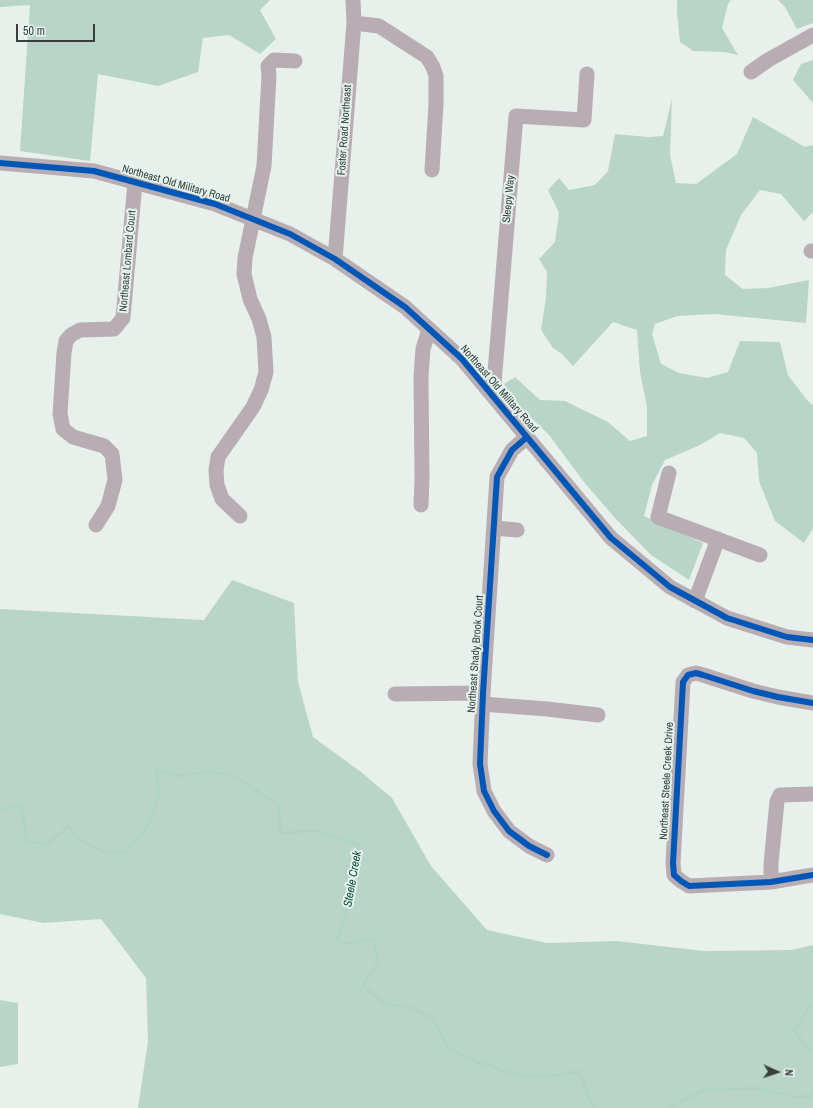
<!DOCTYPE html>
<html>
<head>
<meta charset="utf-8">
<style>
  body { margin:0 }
  #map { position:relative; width:813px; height:1108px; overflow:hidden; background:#e8f0ec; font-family:"Archivo Narrow",sans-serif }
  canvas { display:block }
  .north { position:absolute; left:757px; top:1052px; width:40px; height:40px; -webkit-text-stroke:3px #e5f3ed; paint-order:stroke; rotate:93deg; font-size:11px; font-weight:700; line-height:16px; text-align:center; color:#393e3c }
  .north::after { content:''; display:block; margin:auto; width:14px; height:18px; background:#393e3c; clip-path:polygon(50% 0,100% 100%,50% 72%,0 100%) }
  .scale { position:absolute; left:16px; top:24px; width:79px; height:18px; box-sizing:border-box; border:2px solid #393e3c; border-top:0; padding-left:5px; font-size:12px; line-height:14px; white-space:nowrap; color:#393e3c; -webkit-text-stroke:3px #e5f3ed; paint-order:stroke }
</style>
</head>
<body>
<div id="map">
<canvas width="813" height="1108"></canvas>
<div class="north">N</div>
<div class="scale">50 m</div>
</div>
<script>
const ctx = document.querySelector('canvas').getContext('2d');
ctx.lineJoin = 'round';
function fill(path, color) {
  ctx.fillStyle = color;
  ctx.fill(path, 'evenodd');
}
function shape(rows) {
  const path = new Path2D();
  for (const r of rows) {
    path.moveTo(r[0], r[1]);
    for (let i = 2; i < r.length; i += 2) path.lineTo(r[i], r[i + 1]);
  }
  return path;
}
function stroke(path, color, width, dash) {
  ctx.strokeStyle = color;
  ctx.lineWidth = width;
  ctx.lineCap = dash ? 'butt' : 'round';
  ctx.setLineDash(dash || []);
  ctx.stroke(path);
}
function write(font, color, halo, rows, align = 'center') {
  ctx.font = font + ' "Archivo Narrow",sans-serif';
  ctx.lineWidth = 4;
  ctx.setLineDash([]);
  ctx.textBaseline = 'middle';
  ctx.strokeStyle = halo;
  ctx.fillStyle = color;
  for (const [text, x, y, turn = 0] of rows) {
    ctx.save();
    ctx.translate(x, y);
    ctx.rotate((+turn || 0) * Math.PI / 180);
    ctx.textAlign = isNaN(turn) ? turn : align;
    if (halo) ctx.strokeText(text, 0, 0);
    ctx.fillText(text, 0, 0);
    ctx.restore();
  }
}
fill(shape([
  [0,0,270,0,260,10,276,39,260,54,229,35,203,38,198,72,158,86,98,74,90,161,20,151,30,5,0,7],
  [677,0,731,0,728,4,722,28,738,55,724,52,693,51,680,42,677,13],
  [778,0,813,0,813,23,797,29,785,7],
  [813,60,813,103,793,80,801,64],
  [672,99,670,155,676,183,696,184,737,154,753,117,805,147,813,145,813,212,804,221,781,194,760,190,741,215,726,250,725,275,743,289,768,288,809,280,806,323,715,314,677,316,655,324,652,334,661,364,679,373,707,378,728,372,740,341,780,342,788,375,807,400,813,405,813,528,804,543,775,521,759,481,757,453,744,438,720,433,700,445,665,460,652,485,644,516,703,543,689,580,651,555,614,517,584,482,549,435,513,400,504,384,515,377,540,400,565,401,608,422,630,441,647,436,647,407,640,372,637,330,613,322,573,366,562,354,553,348,541,330,546,298,547,272,539,259,555,242,559,213,548,190,559,178,569,190,595,185,608,171,615,134,648,137,663,136],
  [232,580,294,603,298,682,313,737,361,772,392,798,431,866,487,930,547,943,617,941,704,951,792,950,813,945,813,1108,138,1108,148,1041,146,978,101,919,43,923,0,914,0,609,204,620],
  [0,1000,18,1003,18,1064,0,1067]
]), '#b9d5c9');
stroke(shape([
  [0,810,21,805,27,841,48,844,68,826,78,839,104,852,126,852,149,824,159,795,156,769,181,776,209,772,233,775,279,805,280,833,316,831,359,845,346,915,336,940,345,944,373,939,378,962,363,985,383,1003,415,1009,434,1020,447,1047,478,1062,523,1077,560,1075,579,1071,592,1105,599,1108],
  [813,1000,795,1031,813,1055],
  [670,1108,704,1090,757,1088,795,1097,812,1096,813,1092]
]), '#b1d3c5', 3);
stroke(shape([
  [354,23,379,26,427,57,433,67,436,76,436,104,432,170],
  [751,72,768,60,813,35],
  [0,163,94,171,215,204,290,234,335,259,405,307,462,359,611,538,670,587,727,618,787,637,813,640],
  [811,251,813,251],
  [335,259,354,23,353,0],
  [493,396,516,116,584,120,587,74],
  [527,437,512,450,497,477,483,693,480,764,484,791,494,811,509,831,529,846,547,855],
  [669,473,658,517,760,555],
  [421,505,422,479,421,376,423,349,429,329],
  [240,516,222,499,217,485,216,470,218,457,253,407,261,390,266,372,264,337,259,319,250,299,244,274,245,258,264,166,269,76,268,66,274,60,295,61],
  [96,525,108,506,115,480,112,454,104,446,73,437,63,429,60,414,64,353,66,341,71,335,80,330,114,329,123,318,135,182],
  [494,528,517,530],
  [695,601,718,539],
  [395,694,483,693],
  [813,703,778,697,753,691,703,675,696,673,688,675,683,682,673,863,674,875,681,881,689,886,771,882,813,875],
  [482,704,547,709,598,715],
  [771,882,771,864,777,801,780,795,813,794]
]), '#b7adb2', 15);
stroke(shape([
  [0,163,94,171,215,204,290,234,335,259,405,307,462,359,611,538,670,587,727,618,787,637,813,640],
  [527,437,512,450,497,477,483,693,480,764,484,791,494,811,509,831,529,846,547,855],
  [813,703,778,697,753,691,703,675,696,673,688,675,683,682,673,863,674,875,681,881,689,886,771,882,813,875]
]), '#0057b8', 6);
write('11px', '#393e3c', '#e5f3ed', [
  ["Foster Road Northeast",345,130,-86],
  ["Northeast Old Military Road",176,184,16],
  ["Sleepy Way",509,199,-85],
  ["Northeast Lombard Court",128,261,-85],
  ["Northeast Old Military Road",499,389,49],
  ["Northeast Shady Brook Court",476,654,-86],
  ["Northeast Steele Creek Drive",667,781,-87]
]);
write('italic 12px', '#0f4a37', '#e5f3ed', [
  ["Steele Creek",353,879,-80]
]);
</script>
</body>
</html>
